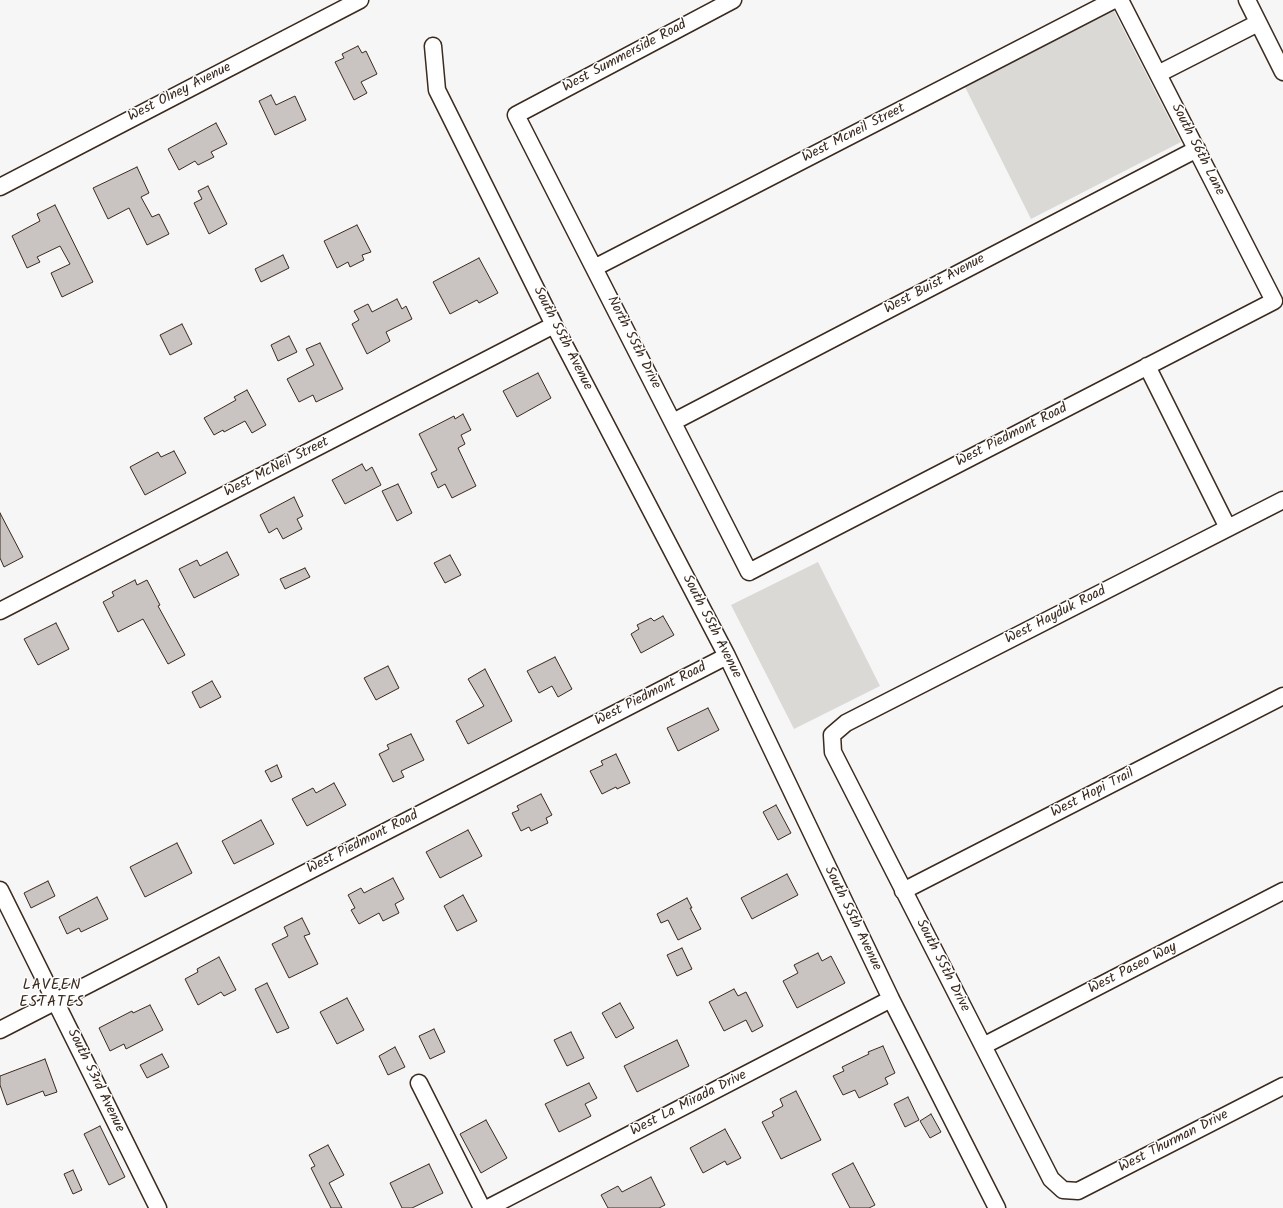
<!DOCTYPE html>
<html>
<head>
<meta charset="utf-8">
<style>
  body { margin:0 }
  canvas { display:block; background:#f7f6f6 }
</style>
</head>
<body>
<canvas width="1283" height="1208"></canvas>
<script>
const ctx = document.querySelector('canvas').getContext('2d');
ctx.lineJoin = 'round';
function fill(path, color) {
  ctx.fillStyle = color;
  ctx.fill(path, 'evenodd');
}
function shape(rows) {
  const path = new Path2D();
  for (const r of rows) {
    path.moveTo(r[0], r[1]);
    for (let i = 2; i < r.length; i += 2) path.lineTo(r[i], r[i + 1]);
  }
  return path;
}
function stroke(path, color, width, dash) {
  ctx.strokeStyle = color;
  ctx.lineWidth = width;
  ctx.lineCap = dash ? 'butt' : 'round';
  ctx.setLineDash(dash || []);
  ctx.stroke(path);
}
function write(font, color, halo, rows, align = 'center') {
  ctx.font = font + ' Kalam,sans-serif';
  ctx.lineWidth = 3;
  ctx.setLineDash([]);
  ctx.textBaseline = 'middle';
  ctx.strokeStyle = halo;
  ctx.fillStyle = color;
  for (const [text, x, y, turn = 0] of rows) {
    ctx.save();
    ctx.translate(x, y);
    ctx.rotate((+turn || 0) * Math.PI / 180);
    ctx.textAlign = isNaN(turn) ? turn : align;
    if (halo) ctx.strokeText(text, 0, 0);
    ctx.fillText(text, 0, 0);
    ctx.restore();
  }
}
fill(shape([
  [1114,11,1181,142,1031,219,965,87],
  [818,562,880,686,794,729,731,605]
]), '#dbd9d6');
const building = shape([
  [358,46,362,53,366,51,377,74,361,82,367,93,354,100,335,62,344,58,342,54,358,46],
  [271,95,276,105,295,96,306,120,275,135,259,101,271,95],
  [216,123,227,144,211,152,214,157,198,165,195,161,179,170,168,149,216,123],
  [137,167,149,193,141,197,152,217,159,214,169,234,147,245,129,208,108,219,93,188,137,167],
  [208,186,227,224,209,234,194,203,202,199,198,191,208,186],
  [55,205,93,282,62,297,51,273,70,264,60,246,37,257,40,262,27,268,12,236,40,221,37,214,55,205],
  [357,225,371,252,362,255,364,260,350,267,348,262,337,268,324,241,357,225],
  [283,255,289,268,261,282,255,269,283,255],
  [479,258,498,293,479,303,477,300,450,314,433,282,479,258],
  [397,299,402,309,406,306,412,319,386,332,390,341,367,354,352,324,359,320,354,311,368,304,372,312,397,299],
  [182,324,192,344,170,355,160,335,182,324],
  [289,336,297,352,278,361,271,345,289,336],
  [320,343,343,389,316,402,313,395,299,402,287,379,314,365,306,349,320,343],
  [538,373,551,398,517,417,503,391,538,373],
  [247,390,266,425,252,433,245,421,224,432,223,430,214,435,204,418,236,400,234,397,247,390],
  [463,414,471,430,461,435,465,444,458,448,476,486,452,498,445,484,438,488,431,473,437,470,419,434,454,416,455,419,463,414],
  [174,451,186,473,145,495,130,467,158,452,161,457,174,451],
  [362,464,366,471,372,467,381,485,345,504,332,480,362,464],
  [398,484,412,513,397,521,382,491,398,484],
  [294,497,303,516,297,519,302,529,283,539,277,528,269,533,260,515,294,497],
  [0,513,23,557,4,567,0,558,0,513],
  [227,552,239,575,194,598,179,569,197,560,200,566,227,552],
  [450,555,461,575,445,583,434,563,450,555],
  [305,568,310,577,285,589,280,579,305,568],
  [135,580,137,585,147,580,160,605,158,606,185,655,168,664,143,619,118,632,103,602,114,596,112,592,135,580],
  [663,616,674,635,641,653,631,634,639,629,637,625,651,618,654,621,663,616],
  [56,623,69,649,38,665,24,639,56,623],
  [555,657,572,689,558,697,552,686,539,693,527,671,555,657],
  [388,666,399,688,376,700,364,678,388,666],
  [485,669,512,721,468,744,456,721,484,706,468,679,485,669],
  [212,681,221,697,200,708,192,692,212,681],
  [708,708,719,730,678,751,667,728,708,708],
  [411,734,424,760,401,771,404,777,393,782,379,754,389,749,387,745,411,734],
  [616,754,630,783,617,789,616,787,602,794,590,771,603,765,601,761,616,754],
  [277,765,282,777,271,782,265,771,277,765],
  [334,783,346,805,307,826,292,799,313,788,316,793,334,783],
  [541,794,552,815,546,818,548,823,531,831,529,827,521,831,512,813,519,810,517,806,541,794],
  [776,805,791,833,778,840,763,812,776,805],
  [261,820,274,844,234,864,222,841,261,820],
  [468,830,482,856,440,878,426,852,468,830],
  [177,843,192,873,145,897,130,867,177,843],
  [787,874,798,895,752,919,741,898,787,874],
  [393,878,404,899,395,904,399,913,383,921,379,913,359,924,351,910,355,908,348,895,361,888,364,893,393,878],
  [48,881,55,896,31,908,24,893,48,881],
  [463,895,477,921,457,931,444,906,463,895],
  [97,897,108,919,81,932,79,928,67,934,59,917,97,897],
  [687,898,692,908,690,908,701,929,678,940,668,920,661,923,657,914,687,898],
  [302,918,310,934,304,936,318,964,289,978,272,944,288,936,284,927,302,918],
  [682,948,692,969,677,976,667,955,682,948],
  [818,953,822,961,831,956,845,983,797,1008,783,981,798,973,794,965,818,953],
  [219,957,236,990,224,996,221,992,198,1005,185,979,198,972,197,969,219,957],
  [267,983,289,1028,277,1033,255,989,267,983],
  [734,989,738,996,746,992,763,1026,752,1032,746,1020,724,1031,709,1002,734,989],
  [347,998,364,1030,337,1044,320,1012,347,998],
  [620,1003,634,1028,616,1038,602,1013,620,1003],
  [150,1005,163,1030,126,1049,124,1044,110,1051,99,1028,132,1011,133,1013,150,1005],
  [434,1029,445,1052,430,1059,419,1036,434,1029],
  [571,1032,584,1058,567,1066,554,1040,571,1032],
  [677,1040,689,1066,637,1092,624,1066,677,1040],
  [883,1046,895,1073,885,1078,888,1084,859,1098,855,1090,843,1095,833,1076,844,1071,842,1067,869,1054,868,1052,883,1046],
  [395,1047,405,1067,388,1075,379,1056,395,1047],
  [162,1054,169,1067,147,1078,140,1065,162,1054],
  [45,1059,57,1092,45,1096,43,1091,7,1105,0,1085,0,1076,45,1059],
  [589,1083,597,1098,585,1104,591,1116,559,1132,545,1104,589,1083],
  [796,1091,821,1140,781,1159,762,1122,774,1116,772,1112,783,1106,780,1099,796,1091],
  [908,1097,919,1120,905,1127,894,1104,908,1097],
  [931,1114,941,1132,930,1138,920,1121,931,1114],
  [486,1120,507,1158,481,1173,460,1134,486,1120],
  [100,1126,125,1177,109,1185,84,1134,100,1126],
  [725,1129,741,1158,727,1165,725,1161,703,1173,690,1148,725,1129],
  [328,1145,344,1175,329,1183,342,1208,331,1208,311,1168,315,1166,309,1155,328,1145],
  [853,1163,875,1205,869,1208,850,1208,832,1174,853,1163],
  [429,1164,443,1193,412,1208,402,1208,390,1183,429,1164],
  [73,1170,82,1190,73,1194,64,1174,73,1170],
  [651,1177,665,1205,659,1208,608,1208,601,1195,618,1186,622,1192,651,1177]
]);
fill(building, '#c9c3c1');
stroke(building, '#3b2a1e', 1);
const minor = shape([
  [733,0,516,115,749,572,1274,301,1120,0],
  [1247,0,1283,72],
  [433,46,437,90,554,325,727,656,891,999,997,1208],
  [1158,74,1258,23],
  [0,187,360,0],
  [594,268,1114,0],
  [1147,366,1228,528],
  [673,422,1197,149],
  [1283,500,846,723,832,735,833,752,1051,1179,1063,1190,1078,1191,1283,1086],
  [0,611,554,325],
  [0,890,158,1208],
  [903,891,1283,696],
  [0,1030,727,656],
  [983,1046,1283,891],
  [419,1083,482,1208],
  [488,1208,891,999]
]);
stroke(minor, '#3b2a1e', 19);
stroke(minor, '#fff', 16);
write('14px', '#3b2a1e', '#fff', [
  ["West Summerside Road",625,57,-28],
  ["West Olney Avenue",180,93,-27],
  ["West Mcneil Street",854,134,-27],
  ["South 56th Lane",1197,150,63],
  ["West Buist Avenue",935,285,-28],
  ["South 55th Avenue",562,339,63],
  ["North 55th Drive",633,343,63],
  ["West Piedmont Road",1012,436,-27],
  ["West McNeil Street",277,468,-27],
  ["West Hayduk Road",1056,616,-27],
  ["South 55th Avenue",711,627,63],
  ["West Piedmont Road",651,695,-27],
  ["West Hopi Trail",1093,794,-27],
  ["West Piedmont Road",363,843,-27],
  ["South 55th Avenue",852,919,64],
  ["South 55th Drive",942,966,63],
  ["West Paseo Way",1133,969,-27],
  ["South 53rd Avenue",95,1081,64],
  ["West La Mirada Drive",689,1104,-27],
  ["West Thurman Drive",1174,1142,-27]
]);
ctx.letterSpacing = '1px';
write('15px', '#3b2a1e', '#fff', [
  ["LAVEEN",52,986],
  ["ESTATES",52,1003]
]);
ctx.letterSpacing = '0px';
</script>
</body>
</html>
